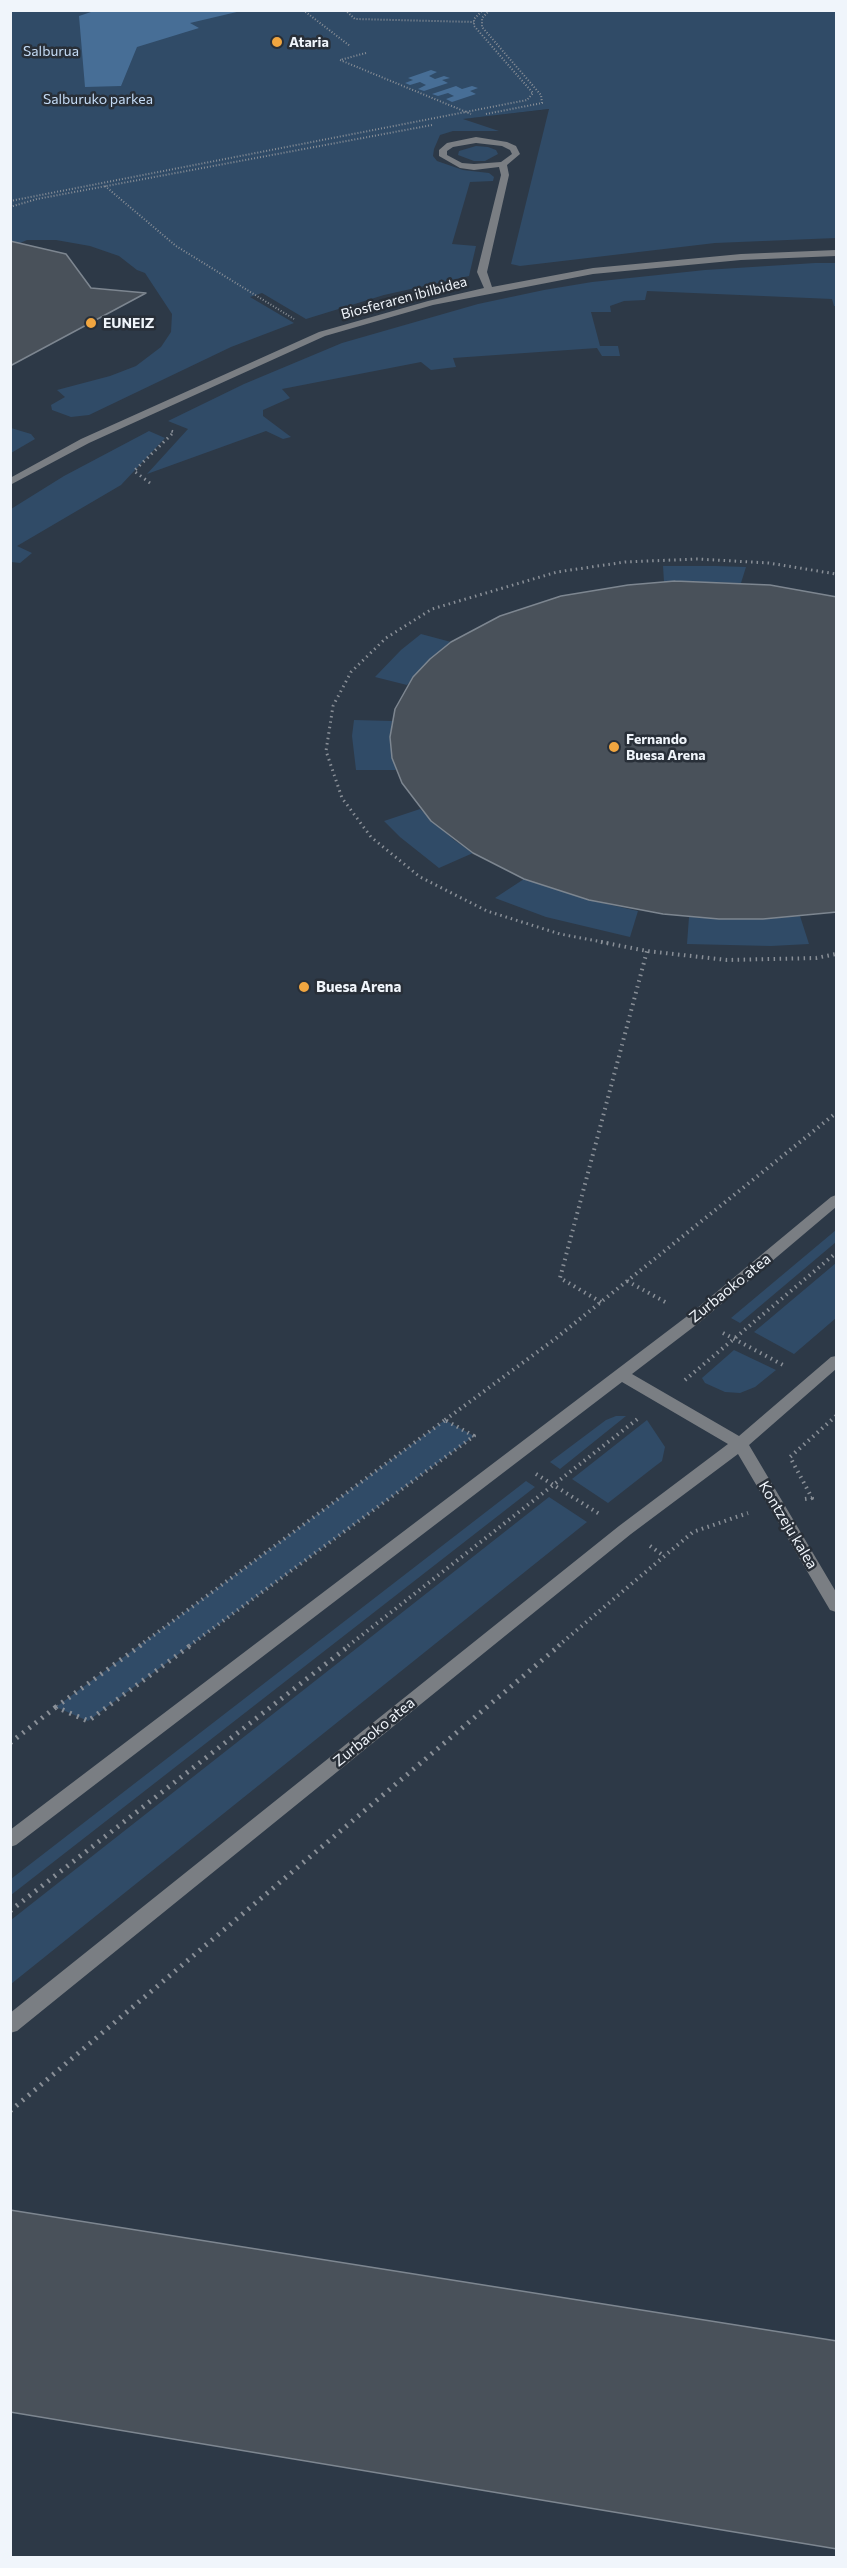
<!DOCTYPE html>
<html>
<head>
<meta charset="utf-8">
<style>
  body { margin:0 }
  #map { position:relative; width:847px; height:2568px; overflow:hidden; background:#282f38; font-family:Commissioner,sans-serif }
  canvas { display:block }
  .frame { position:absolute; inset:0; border:12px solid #f0f5fb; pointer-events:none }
</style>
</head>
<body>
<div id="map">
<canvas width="847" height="2568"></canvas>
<div class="frame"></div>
</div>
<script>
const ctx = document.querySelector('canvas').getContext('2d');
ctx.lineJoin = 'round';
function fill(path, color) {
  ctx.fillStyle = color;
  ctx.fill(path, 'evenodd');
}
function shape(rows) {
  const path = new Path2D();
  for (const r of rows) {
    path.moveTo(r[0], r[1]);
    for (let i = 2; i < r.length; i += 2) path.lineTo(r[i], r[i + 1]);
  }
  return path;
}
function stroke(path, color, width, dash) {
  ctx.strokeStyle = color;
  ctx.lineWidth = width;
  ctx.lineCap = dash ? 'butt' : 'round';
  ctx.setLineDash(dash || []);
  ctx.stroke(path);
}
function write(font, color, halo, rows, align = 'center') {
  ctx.font = font + ' Commissioner,sans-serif';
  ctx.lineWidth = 5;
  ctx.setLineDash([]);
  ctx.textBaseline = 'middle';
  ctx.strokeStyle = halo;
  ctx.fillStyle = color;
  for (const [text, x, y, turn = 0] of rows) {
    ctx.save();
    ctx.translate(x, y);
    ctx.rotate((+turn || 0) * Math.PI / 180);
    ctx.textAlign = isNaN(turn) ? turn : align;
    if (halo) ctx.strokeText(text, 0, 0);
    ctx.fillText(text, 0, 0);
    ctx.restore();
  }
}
fill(shape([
  [836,43,836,2557,11,2557,11,208,461,119,550,109]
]), '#2d3947');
fill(shape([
  [10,11,836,11,836,238,715,243,520,266,511,264,549,109,463,119,499,131,453,131,440,135,434,149,433,156,437,161,463,170,489,173,494,177,493,181,470,182,452,244,476,246,469,276,384,295,306,319,262,293,250,297,294,323,231,347,89,415,71,417,52,410,51,405,65,397,57,390,110,376,136,366,161,347,171,332,172,314,145,273,137,270,119,256,90,246,56,240,27,240,11,247],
  [476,146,488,147,496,150,498,154,485,161,474,161,458,155,459,151],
  [815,263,836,263,836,306,834,306,832,299,647,291,645,300,624,301,610,306,611,312,591,312,600,346,618,346,620,356,602,356,597,348,453,358,456,367,431,370,421,362,282,389,290,398,263,410,263,416,291,437,283,439,266,431,147,474,188,429,168,421,244,384,342,343,478,304,544,290,592,282,705,270],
  [11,428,31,434,35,439,11,453],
  [149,431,165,438,121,485,17,546,32,553,20,563,11,562,11,509,64,476],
  [663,566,716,566,746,567,741,583,664,582],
  [421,634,451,642,430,659,407,685,375,677,401,650],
  [354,720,392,721,390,737,396,770,356,770,352,736],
  [420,809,454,840,473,853,439,868,400,837,384,821],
  [524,879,589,900,638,911,630,937,546,917,495,898],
  [800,916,809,944,771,946,687,944,689,917,763,919],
  [836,1230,836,1242,740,1323,731,1318],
  [836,1263,836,1318,794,1354,754,1332],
  [734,1350,776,1370,755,1387,740,1393,725,1392,705,1383,702,1378],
  [616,1416,626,1416,560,1469,550,1462,606,1420],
  [445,1420,474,1436,88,1721,56,1707],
  [647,1420,665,1447,662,1461,654,1467,608,1503,572,1479],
  [526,1481,535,1487,11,1895,11,1879],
  [549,1497,587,1522,11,1984,11,1920]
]), '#304b67');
fill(shape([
  [97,10,241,10,241,11,190,23,199,28,137,47,121,86,85,87,79,16],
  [431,70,437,72,429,76,435,79,444,76,450,78,442,80,448,83,424,91,418,89,426,85,420,82,410,85,405,83,413,80,408,78],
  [456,86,462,89,472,86,478,88,470,91,476,94,452,102,446,99,454,96,448,93,438,96,432,94]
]), '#476e96');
const building = shape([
  [10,241,66,254,91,288,146,293,10,366,10,241],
  [675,581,770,585,837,597,837,912,763,919,719,919,663,914,589,900,524,879,473,853,431,821,402,783,392,758,390,737,395,709,413,677,430,659,451,642,500,616,561,596,628,585,675,581],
  [10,2210,837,2341,837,2549,10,2412,10,2210]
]);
fill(building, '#49515a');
stroke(building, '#7d8690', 1.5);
stroke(shape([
  [303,10,350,46],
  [345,10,355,19,474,22],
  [366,53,340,60,471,114],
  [486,114,542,103,541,95,482,27,482,18,490,10],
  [105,186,176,246,294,319],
  [10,201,527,100,533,93,474,26,474,19,483,10],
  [10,207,37,199,432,125]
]), '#898f97', 2, [1, 2]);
stroke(shape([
  [150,483,134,471,174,432,171,431],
  [608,943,560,934,487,911,420,877,371,837,342,798,326,751,333,706,351,672,386,638,432,609,557,572,625,562,697,559,769,563,836,574]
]), '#898f97', 3, [1.5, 4]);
stroke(shape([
  [601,942,647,951,727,960,816,958,836,954],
  [627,1281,669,1304],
  [601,1302,560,1278,647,951],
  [723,1333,785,1366],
  [685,1380,836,1253],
  [445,1420,555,1339,836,1113],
  [536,1474,601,1515],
  [805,1499,812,1498,790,1457,836,1416],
  [650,1546,664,1556],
  [139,1646,445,1420],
  [189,1646,474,1436,445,1420],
  [348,1646,640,1417],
  [558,1646,693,1532,748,1513]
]), '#898f97', 4, [1.5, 4.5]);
stroke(shape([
  [141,1645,56,1707,88,1721,191,1645],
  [10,1743,56,1707],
  [10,1911,350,1645],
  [10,2111,560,1645]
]), '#898f97', 5, [2, 6]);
fill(shape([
  [476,137,507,142,516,146,520,154,507,165,509,175,487,272,492,287,593,268,741,254,836,250,836,256,741,260,593,274,433,305,325,336,89,443,10,485,10,478,81,439,319,332,428,301,484,288,477,272,501,175,499,167,474,170,460,168,439,156,439,150,447,143,476,137],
  [476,143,502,146,510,150,512,154,501,162,474,164,462,163,447,155,447,151,453,147,476,143],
  [836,1195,836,1207,700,1322,632,1374,739,1436,831,1357,836,1356,836,1369,749,1445,836,1592,836,1612,830,1610,738,1454,631,1534,17,2031,10,2033,10,2013,619,1526,728,1444,622,1382,16,1845,10,1847,10,1830,690,1314,831,1197,836,1195]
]), '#7a7e83');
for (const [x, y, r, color] of [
  [277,42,6,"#f1a640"],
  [91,323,6,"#f1a640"],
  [614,747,6,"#f1a640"],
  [304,987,6,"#f1a640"]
]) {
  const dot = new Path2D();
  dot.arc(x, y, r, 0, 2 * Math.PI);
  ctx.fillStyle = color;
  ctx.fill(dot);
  stroke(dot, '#282f38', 2);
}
write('bold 14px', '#f0f5fb', '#282f38', [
  ["Ataria",289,42],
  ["EUNEIZ",103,323],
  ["Fernando",626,739],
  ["Buesa Arena",626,755]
], 'left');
write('14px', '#c4dbf5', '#282f38', [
  ["Salburua",51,51],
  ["Salburuko parkea",98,99]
]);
write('14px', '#f0f5fb', '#282f38', [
  ["Biosferaren ibilbidea",404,298,-15]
]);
write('bold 15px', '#f0f5fb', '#282f38', [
  ["Buesa Arena",316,987]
], 'left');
write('15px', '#f0f5fb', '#282f38', [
  ["Zurbaoko atea",730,1288,-39],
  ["Kontzeju kalea",788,1525,59],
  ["Zurbaoko atea",374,1732,-39]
]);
</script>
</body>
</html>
